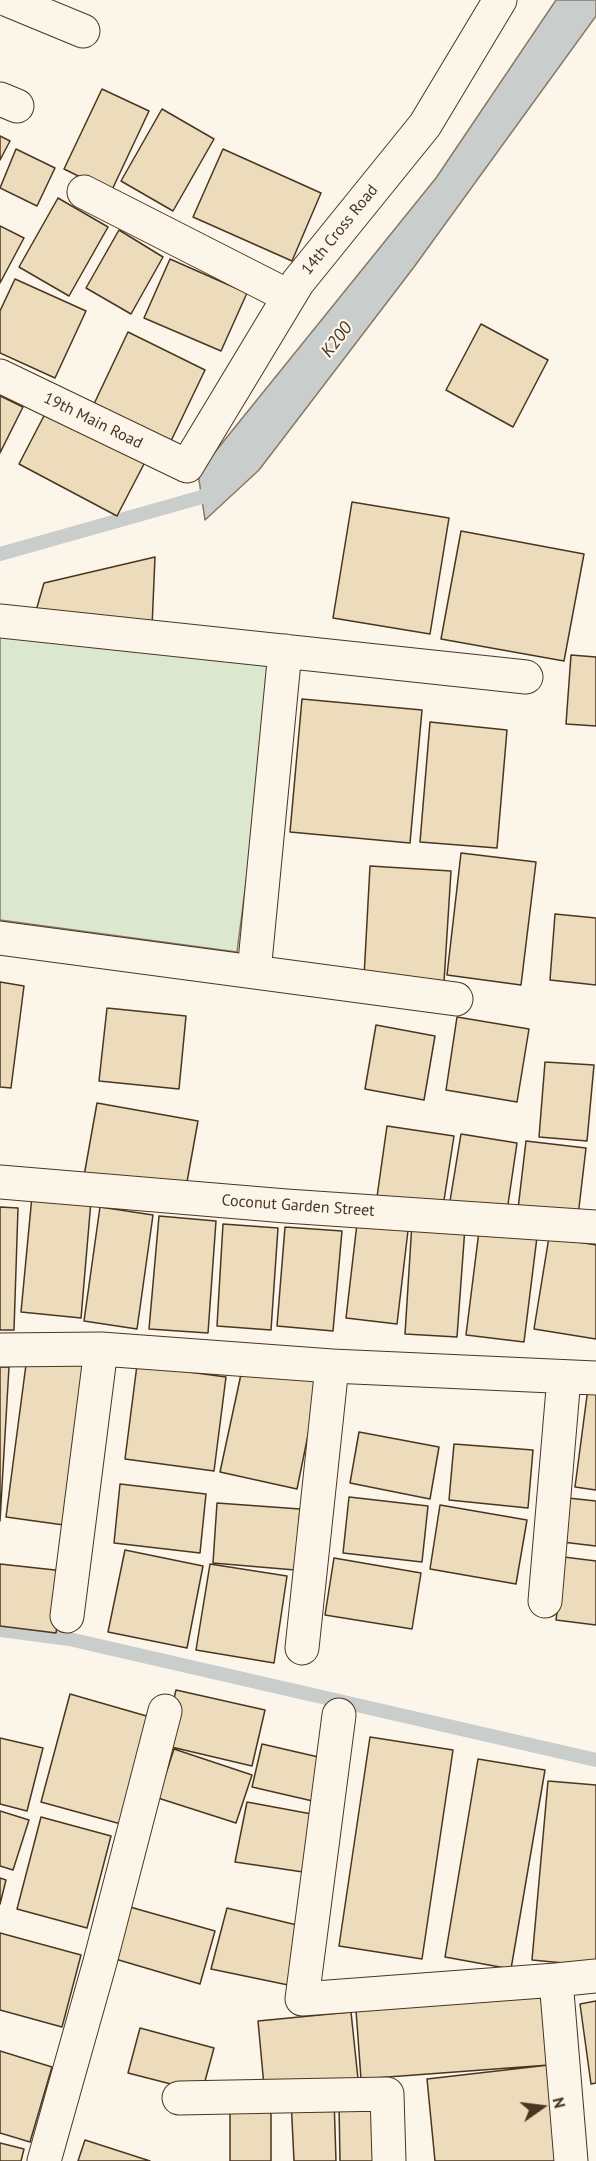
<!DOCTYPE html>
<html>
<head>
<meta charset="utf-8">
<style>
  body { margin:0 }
  #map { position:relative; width:596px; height:2161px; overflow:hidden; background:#fbf6e9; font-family:"PT Sans",sans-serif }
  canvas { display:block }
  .north { position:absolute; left:512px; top:2077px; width:60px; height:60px; -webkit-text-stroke:4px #fbf6e9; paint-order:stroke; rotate:76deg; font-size:16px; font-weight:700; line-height:24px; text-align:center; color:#4a3520 }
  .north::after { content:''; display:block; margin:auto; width:21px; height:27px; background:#4a3520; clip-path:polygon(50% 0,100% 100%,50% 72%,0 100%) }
</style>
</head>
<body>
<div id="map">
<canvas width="596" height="2161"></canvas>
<div class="north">N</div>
</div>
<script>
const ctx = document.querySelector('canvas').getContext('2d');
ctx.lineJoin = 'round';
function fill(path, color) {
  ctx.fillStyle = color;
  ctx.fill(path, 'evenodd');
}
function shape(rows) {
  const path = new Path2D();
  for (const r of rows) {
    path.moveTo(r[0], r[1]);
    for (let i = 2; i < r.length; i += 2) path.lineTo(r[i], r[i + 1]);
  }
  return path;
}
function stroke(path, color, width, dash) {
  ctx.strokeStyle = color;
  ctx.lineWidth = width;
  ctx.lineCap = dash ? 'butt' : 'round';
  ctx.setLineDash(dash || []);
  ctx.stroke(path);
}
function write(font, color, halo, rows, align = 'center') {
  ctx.font = font + ' "PT Sans",sans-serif';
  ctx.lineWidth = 4.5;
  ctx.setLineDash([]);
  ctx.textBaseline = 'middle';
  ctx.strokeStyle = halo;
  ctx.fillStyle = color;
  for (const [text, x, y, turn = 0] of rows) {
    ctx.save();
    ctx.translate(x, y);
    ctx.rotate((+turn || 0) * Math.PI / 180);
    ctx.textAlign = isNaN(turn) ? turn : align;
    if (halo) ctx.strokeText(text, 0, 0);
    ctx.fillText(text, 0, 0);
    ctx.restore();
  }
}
const green = shape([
  [0,629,274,666,237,952,0,920,0,629]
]);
fill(green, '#dce7d0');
stroke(green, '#887966', 1.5);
const water = shape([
  [556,0,596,0,596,16,414,267,259,470,205,520,198,473,436,178,556,0]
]);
fill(water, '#c9cecd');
stroke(water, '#887966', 1.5);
stroke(shape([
  [0,554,202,497,215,486],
  [0,1630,69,1639,596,1760]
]), '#c9cecd', 14);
const building = shape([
  [102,89,149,111,111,192,64,169,102,89],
  [162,109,214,139,173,211,121,181,162,109],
  [0,136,10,141,0,160,0,136],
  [16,149,55,168,37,206,0,188,16,149],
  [223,149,321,193,292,261,193,217,223,149],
  [58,198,108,227,69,296,19,267,58,198],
  [0,226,24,238,0,283,0,226],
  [119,230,163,257,131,314,86,288,119,230],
  [170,259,247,293,221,351,144,318,170,259],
  [15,279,86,311,55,378,0,353,0,311,15,279],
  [481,324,548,360,513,427,446,390,481,324],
  [128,332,205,370,170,443,93,406,128,332],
  [0,396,23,407,0,453,0,396],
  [47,410,145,462,117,516,19,464,47,410],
  [352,502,449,518,430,634,333,618,352,502],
  [461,531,584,554,564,661,441,639,461,531],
  [155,557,152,627,33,621,44,583,155,557],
  [571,655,596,657,596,726,566,724,571,655],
  [302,699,422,710,410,843,290,832,302,699],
  [430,722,507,730,497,848,420,842,430,722],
  [461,853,536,862,521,985,447,975,461,853],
  [370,866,451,871,444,982,364,977,370,866],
  [555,914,596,918,596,985,550,980,555,914],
  [0,982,24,986,11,1088,0,1087,0,982],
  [107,1008,186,1016,179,1089,99,1081,107,1008],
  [457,1017,529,1029,517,1102,446,1090,457,1017],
  [376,1025,435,1036,424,1100,365,1089,376,1025],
  [545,1062,594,1065,587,1141,539,1137,545,1062],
  [97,1103,198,1121,185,1193,84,1176,97,1103],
  [387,1126,454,1136,442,1213,376,1204,387,1126],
  [461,1134,517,1143,507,1211,450,1201,461,1134],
  [526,1141,586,1148,578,1216,518,1209,526,1141],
  [32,1196,91,1201,81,1318,21,1312,32,1196],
  [0,1207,18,1208,14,1330,0,1330,0,1207],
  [100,1207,153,1215,137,1329,84,1321,100,1207],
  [358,1215,409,1222,397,1324,346,1318,358,1215],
  [159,1216,216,1221,208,1333,149,1329,159,1216],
  [412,1223,465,1227,457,1337,405,1334,412,1223],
  [223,1224,278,1228,271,1330,217,1326,223,1224],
  [285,1227,342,1231,333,1331,277,1326,285,1227],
  [479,1231,537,1237,524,1342,466,1335,479,1231],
  [549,1237,596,1245,596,1339,534,1329,549,1237],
  [27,1357,92,1366,71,1526,6,1517,27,1357],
  [137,1365,226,1377,214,1471,125,1459,137,1365],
  [243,1365,319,1381,297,1489,220,1472,243,1365],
  [0,1367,9,1367,0,1521,0,1367],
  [588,1388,596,1389,596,1490,575,1487,588,1388],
  [359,1432,439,1447,430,1499,350,1483,359,1432],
  [454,1444,533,1450,528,1508,449,1500,454,1444],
  [120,1484,206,1494,200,1553,114,1543,120,1484],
  [349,1497,428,1506,422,1562,343,1553,349,1497],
  [568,1498,596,1501,596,1546,562,1542,568,1498],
  [217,1503,300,1509,295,1570,213,1563,217,1503],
  [440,1505,527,1520,516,1584,430,1569,440,1505],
  [125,1550,203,1566,187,1648,108,1632,125,1550],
  [564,1557,596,1561,596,1625,556,1620,564,1557],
  [334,1558,421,1573,412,1629,325,1615,334,1558],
  [0,1564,64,1571,56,1633,0,1626,0,1564],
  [210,1564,287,1576,274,1663,196,1650,210,1564],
  [176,1690,265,1710,252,1766,163,1745,176,1690],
  [70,1694,150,1717,121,1824,41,1802,70,1694],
  [370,1737,453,1750,422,1959,339,1946,370,1737],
  [0,1738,43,1748,27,1811,0,1804,0,1738],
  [262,1744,327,1759,317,1802,252,1787,262,1744],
  [174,1749,252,1775,236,1823,158,1798,174,1749],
  [478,1759,545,1770,511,1969,445,1957,478,1759],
  [548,1781,596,1785,596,1966,532,1960,548,1781],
  [247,1802,317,1815,310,1873,235,1862,247,1802],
  [0,1811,29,1820,13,1870,0,1866,0,1811],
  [41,1817,111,1836,87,1928,17,1909,41,1817],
  [0,1878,6,1880,0,1904,0,1878],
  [130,1907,215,1931,200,1984,112,1958,130,1907],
  [227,1908,305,1927,293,1986,211,1969,227,1908],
  [0,1933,81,1955,62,2027,0,2010,0,1933],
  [544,1996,549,2065,361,2079,356,2010,544,1996],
  [596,2001,596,2083,591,2084,580,2004,596,2001],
  [351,2012,358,2079,264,2086,258,2021,351,2012],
  [140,2028,214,2048,202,2092,128,2073,140,2028],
  [0,2051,52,2067,30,2142,0,2133,0,2051],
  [549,2065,560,2161,435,2161,427,2079,549,2065],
  [334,2098,336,2161,294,2161,291,2099,334,2098],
  [230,2103,271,2103,271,2161,230,2161,230,2103],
  [382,2103,384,2161,340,2161,339,2104,382,2103],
  [85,2140,150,2161,78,2161,85,2140],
  [0,2143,24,2149,21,2161,0,2161,0,2143]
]);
fill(building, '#ecdcbc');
stroke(building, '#4a3520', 1.5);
const minor = shape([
  [8,0,83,31],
  [0,99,17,106],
  [84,192,288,296],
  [0,376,187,466,298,282,425,125,500,0],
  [0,621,526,677],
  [0,938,456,999],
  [254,972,285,651],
  [0,1182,286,1206,596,1227],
  [0,1350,101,1349,332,1366,596,1378],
  [545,1601,564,1377],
  [67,1616,101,1349],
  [302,1648,332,1366],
  [339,1715,302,1999,556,1980],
  [179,2098,387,2094,389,2161],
  [44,2161,100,1962,165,1711],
  [571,2161,556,1980,596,1976]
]);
stroke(minor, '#4a3520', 35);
stroke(minor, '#fbf6e9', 33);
write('16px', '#4a3520', '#fbf6e9', [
  ["14th Cross Road",340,230,-51],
  ["19th Main Road",93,421,26],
  ["Coconut Garden Street",298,1206,4]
]);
write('italic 18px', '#4a3520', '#fbf6e9', [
  ["K200",337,340,-53]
]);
</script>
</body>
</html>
